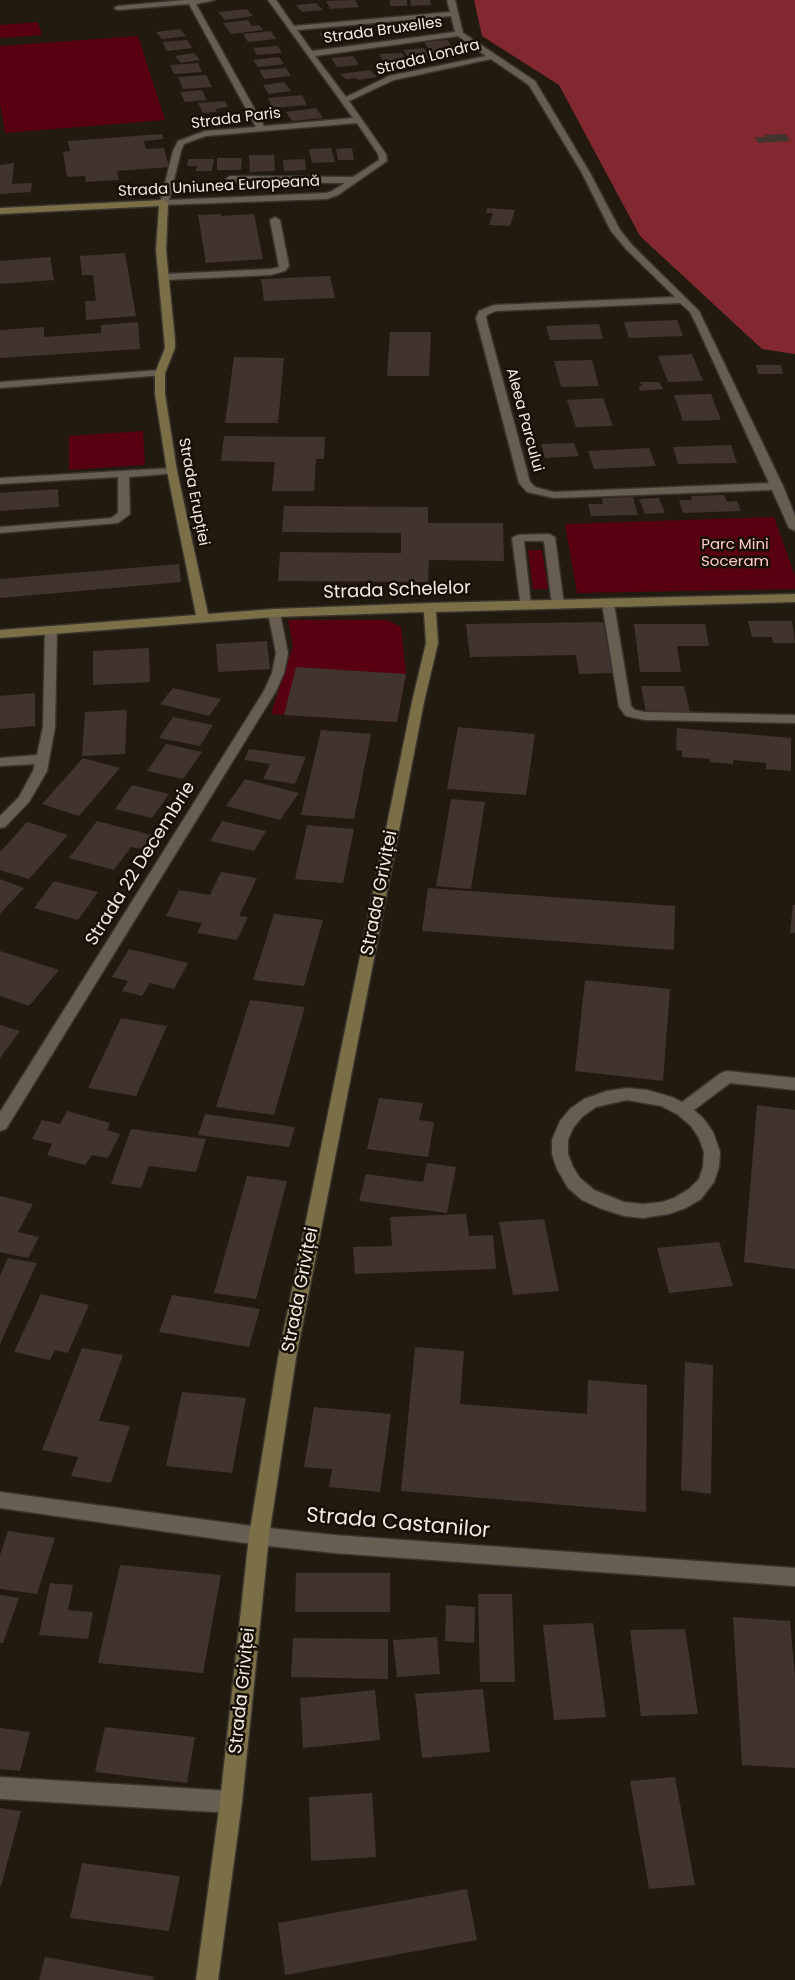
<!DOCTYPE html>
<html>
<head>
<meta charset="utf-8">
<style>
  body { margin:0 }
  canvas { display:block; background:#221a0f }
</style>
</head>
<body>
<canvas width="795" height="1980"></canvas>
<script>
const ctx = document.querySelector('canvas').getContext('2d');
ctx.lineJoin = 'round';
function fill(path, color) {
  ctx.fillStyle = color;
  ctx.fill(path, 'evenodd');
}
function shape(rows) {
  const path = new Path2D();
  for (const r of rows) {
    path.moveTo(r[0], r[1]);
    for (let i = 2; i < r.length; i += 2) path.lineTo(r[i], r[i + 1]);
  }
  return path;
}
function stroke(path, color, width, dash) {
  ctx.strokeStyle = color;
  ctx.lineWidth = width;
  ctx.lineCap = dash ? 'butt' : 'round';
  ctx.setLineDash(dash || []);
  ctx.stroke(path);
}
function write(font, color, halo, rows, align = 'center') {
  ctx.font = font + ' Poppins,sans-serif';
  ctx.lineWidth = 5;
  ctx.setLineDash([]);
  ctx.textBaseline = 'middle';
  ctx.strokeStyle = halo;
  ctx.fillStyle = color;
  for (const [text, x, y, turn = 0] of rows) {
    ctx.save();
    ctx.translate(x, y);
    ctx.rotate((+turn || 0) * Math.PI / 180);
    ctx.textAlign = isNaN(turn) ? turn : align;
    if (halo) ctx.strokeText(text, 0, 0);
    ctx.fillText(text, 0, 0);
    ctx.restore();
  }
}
fill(shape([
  [38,22,42,35,0,38,0,25],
  [138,36,165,120,5,133,0,104,0,46],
  [143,431,145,465,69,470,69,436],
  [774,517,795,576,795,589,577,593,565,524],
  [528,550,542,550,548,589,533,589],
  [288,620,387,620,401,627,406,674,397,722,271,714,293,646]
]), '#580012');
fill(shape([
  [474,0,795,0,795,354,762,349,640,236,559,85,482,36]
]), '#822830');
fill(shape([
  [355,0,359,7,330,9,326,1],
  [390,0,407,0,407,6,390,6],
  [410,0,430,0,431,5,411,6],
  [316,3,323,10,302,12,296,5],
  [247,9,253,16,225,20,218,12],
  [248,20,252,26,259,25,263,30,231,34,223,23],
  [429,21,432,29,407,30,405,22],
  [398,23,403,33,381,35,376,25],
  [180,29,186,36,162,39,156,32],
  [271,31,276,39,248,42,243,34],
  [338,31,343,40,323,41,319,33],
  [372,31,375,38,351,39,348,33],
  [187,40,192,48,167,51,162,42],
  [447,40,455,51,431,53,424,42],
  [278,46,282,53,257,55,253,48],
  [424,48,431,58,410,60,403,50],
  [194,53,200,60,181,63,175,56],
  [402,53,408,63,385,64,379,54],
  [353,56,359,65,337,67,331,58],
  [279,57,284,64,258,67,253,60],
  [198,63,202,72,174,74,170,65],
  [286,68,291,76,264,79,259,70],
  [370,70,377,77,358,80,355,78,346,79,340,74],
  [206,75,212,87,183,89,178,77],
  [284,82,291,91,269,94,263,85],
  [202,90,207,100,185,102,180,92],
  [302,95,307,105,273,108,268,98],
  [225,101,228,107,215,109,217,112,203,113,198,103],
  [316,108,323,118,292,121,286,112],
  [237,114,242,123,212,128,206,117],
  [162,134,163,139,144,141,146,149,164,148,169,167,117,171,119,180,86,182,85,176,67,177,63,152,70,151,68,141],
  [786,134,790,141,758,143,755,137,766,137,764,135],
  [331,148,335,162,312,163,309,149],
  [352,148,354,160,338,160,336,149],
  [249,155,274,155,275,171,250,172],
  [217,158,242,158,241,170,217,170],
  [188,159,214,159,212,171,196,171,197,166,187,166],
  [305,159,306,170,284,171,283,160],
  [14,163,12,184,32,183,31,192,0,194,0,165],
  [487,208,515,210,510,226,489,225,493,213,486,213],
  [221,214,221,216,254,214,263,259,206,263,198,215],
  [125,253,136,316,86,320,85,301,96,301,93,275,82,275,80,256],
  [50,257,54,280,0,284,0,261],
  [330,276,335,298,264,301,261,279],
  [677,320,683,336,629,338,624,322],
  [138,322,140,349,0,358,0,330,44,327,44,337,101,333,101,325],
  [599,324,603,339,550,340,546,326],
  [390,332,431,332,429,376,387,376],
  [692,354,703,381,668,382,658,356],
  [234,357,284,358,278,423,225,423],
  [592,360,599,386,561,387,554,361],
  [756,365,781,365,783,374,758,374],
  [640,382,659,382,663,389,640,391,639,386,642,386],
  [711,394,721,420,683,421,674,395],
  [603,398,613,426,576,427,567,400],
  [224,436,325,437,324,459,316,459,314,491,272,491,275,462,221,461],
  [574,443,579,456,545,458,541,444],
  [731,445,737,463,678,464,673,447],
  [649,448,656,466,594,469,588,451],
  [58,489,59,507,0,511,0,493],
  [724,495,727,502,737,501,741,511,683,513,679,500,692,500,691,496],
  [633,497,638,515,591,516,588,504,603,504,602,498],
  [659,498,665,513,645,514,639,499],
  [284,506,428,507,428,523,503,523,504,561,429,560,428,582,278,581,280,552,401,553,401,533,282,532],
  [179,564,181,582,0,598,0,579],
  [748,621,792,621,795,643,773,643,772,637,752,637],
  [603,622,613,673,579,674,576,655,470,657,466,624],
  [634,624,705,624,709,646,677,646,681,672,640,672],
  [267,641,270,669,218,672,216,644],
  [149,648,150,682,93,685,93,651],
  [296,667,406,674,397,722,284,715],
  [641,686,684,686,690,712,646,713],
  [173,688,221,699,209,716,160,704],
  [35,693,35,726,0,729,0,696],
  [127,710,125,754,82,756,85,712],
  [173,717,213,725,200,746,159,738],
  [458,727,535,734,526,795,447,789],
  [677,728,791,738,791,771,766,769,766,763,733,760,733,764,710,762,710,759,682,757,682,751,676,750],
  [321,730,371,734,354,819,301,815],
  [166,744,202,752,183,779,147,771],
  [249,749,306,757,295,784,263,779,270,764,244,760],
  [83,758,120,768,79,816,42,804],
  [245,779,299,793,280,820,226,806],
  [132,785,169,794,152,818,115,809],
  [451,799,485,802,471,889,436,886],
  [97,821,152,835,142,849,131,847,114,870,69,858],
  [222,821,266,831,254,851,210,841],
  [27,822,68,835,29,879,0,870,0,852],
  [307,825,354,829,343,883,295,879],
  [221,872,257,878,239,916,248,917,237,940,197,933,202,923,166,916,179,890,210,895],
  [0,879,24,888,0,914],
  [54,881,98,892,78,920,34,908],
  [428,888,675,906,674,950,422,931],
  [793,905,795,905,795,933,790,933],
  [274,914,323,920,304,986,253,980],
  [129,949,188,963,174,989,150,983,142,996,122,991,128,981,112,977],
  [0,951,59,970,29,1006,0,996],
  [585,980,670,989,663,1081,575,1071],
  [250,1000,305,1007,274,1115,216,1107],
  [121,1018,167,1026,136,1096,88,1088],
  [0,1025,20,1031,0,1058],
  [379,1098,423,1103,419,1120,434,1122,428,1157,367,1149],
  [757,1105,795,1110,795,1269,744,1262],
  [67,1111,110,1123,107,1130,120,1134,108,1158,92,1155,85,1165,47,1155,52,1144,32,1139,42,1120,60,1124],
  [205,1114,295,1127,289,1147,198,1135],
  [131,1129,206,1139,196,1172,149,1166,141,1188,111,1184],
  [427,1163,456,1167,447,1213,359,1201,366,1174,423,1182],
  [247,1176,287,1181,256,1299,214,1293],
  [0,1196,33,1204,18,1232,39,1237,28,1258,0,1252],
  [466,1214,469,1236,493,1235,496,1269,355,1274,353,1247,392,1246,390,1217],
  [544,1219,559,1291,513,1295,499,1222],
  [719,1242,733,1286,669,1293,657,1248],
  [8,1258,37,1263,0,1344,0,1276],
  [41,1294,89,1305,68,1353,55,1350,50,1360,14,1352],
  [172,1295,260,1309,249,1347,159,1332],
  [415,1347,464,1351,460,1404,587,1414,588,1380,647,1385,646,1512,401,1491],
  [82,1348,123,1355,99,1421,130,1426,111,1483,71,1476,78,1457,42,1450],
  [685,1362,713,1365,711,1494,681,1490],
  [182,1392,246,1398,232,1473,166,1466],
  [314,1407,391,1414,380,1492,329,1487,332,1469,304,1467],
  [8,1531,55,1538,37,1594,0,1589,0,1555],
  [120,1565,221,1575,203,1673,98,1663],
  [296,1573,390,1573,390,1612,295,1612],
  [50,1583,73,1585,68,1610,93,1612,88,1639,39,1635],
  [478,1594,512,1594,515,1682,480,1682],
  [0,1595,19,1598,3,1643,0,1643],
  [446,1605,475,1607,474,1643,445,1641],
  [733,1617,790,1621,795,1677,795,1768,742,1765],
  [593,1623,606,1717,554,1720,543,1625],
  [685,1629,698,1714,641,1716,630,1630],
  [437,1637,440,1674,397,1677,393,1640],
  [293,1638,388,1639,388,1679,291,1677],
  [483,1689,490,1752,422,1758,415,1694],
  [375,1690,380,1740,303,1748,300,1698],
  [105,1727,195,1737,187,1783,95,1772],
  [0,1728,30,1732,20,1771,0,1769],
  [675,1777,695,1885,649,1889,630,1781],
  [372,1793,376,1857,311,1861,309,1797],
  [0,1808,21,1811,1,1886,0,1886],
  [82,1863,180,1876,169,1931,70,1918],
  [467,1889,477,1940,285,1975,278,1923],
  [45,1957,154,1977,153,1980,39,1980]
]), '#41332d');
const lane = shape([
  [549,534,555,537,564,605,558,609,552,605,544,541,524,541,531,605,525,609,521,608,512,538,518,535,549,534],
  [727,1071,795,1078,795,1090,730,1083,694,1110,703,1118,713,1132,720,1152,719,1167,714,1182,701,1199,686,1208,669,1214,643,1218,624,1216,599,1208,582,1200,568,1188,557,1169,552,1154,552,1140,560,1121,570,1109,584,1099,607,1091,627,1088,647,1090,672,1097,682,1102,721,1073,727,1071],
  [627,1100,661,1106,677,1114,691,1126,699,1138,704,1152,703,1167,699,1179,689,1189,674,1198,662,1202,643,1204,624,1202,594,1190,580,1178,573,1167,568,1154,568,1140,573,1128,582,1117,596,1107,627,1100],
  [0,1777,231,1791,239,1794,242,1802,239,1810,231,1813,0,1799,0,1777]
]);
const street = shape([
  [185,0,215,0,196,4,264,126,353,118,268,0,276,0,294,26,450,12,447,0,455,0,463,33,535,81,590,173,620,230,632,245,699,311,783,486,795,516,795,531,789,528,772,490,554,498,527,492,519,483,476,318,479,311,494,305,675,297,626,249,611,231,582,173,529,85,491,59,394,80,349,101,386,154,387,161,338,195,327,199,161,205,160,203,173,151,178,141,205,131,256,127,189,4,118,10,114,8,118,6,185,0],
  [451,16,455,32,312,51,297,30,451,16],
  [458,36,486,56,389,76,346,97,315,56,458,36],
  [357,123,378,154,379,160,353,177,230,176,226,179,230,182,345,183,332,191,326,193,169,200,181,151,184,144,189,142,206,136,357,123],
  [680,303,690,312,696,324,769,483,554,492,535,487,530,482,486,318,487,315,496,311,680,303],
  [275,217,280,220,289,266,285,271,271,275,165,280,160,277,165,274,271,269,279,267,270,220,275,217],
  [160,370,165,373,164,375,0,388,0,382,160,370],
  [172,468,176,469,177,471,176,473,129,477,130,514,118,523,0,533,0,527,111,518,118,513,118,477,0,484,0,478,172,468],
  [608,600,614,604,631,706,635,710,645,712,795,715,795,723,645,720,626,716,619,707,602,604,608,600],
  [274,609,280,613,288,653,284,673,276,691,6,1129,0,1131,0,1112,264,691,272,673,276,653,268,613,274,609],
  [51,626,57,630,55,727,47,771,29,802,5,827,0,828,0,816,19,797,33,771,35,764,0,766,0,758,37,755,43,727,45,630,51,626],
  [0,1492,259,1527,334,1535,795,1568,795,1586,334,1553,259,1545,0,1508,0,1492]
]);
const secondary = shape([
  [164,200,168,203,166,250,175,340,175,348,165,373,165,394,177,471,208,614,274,609,430,603,795,594,795,602,436,612,438,643,424,702,296,1358,269,1536,242,1802,218,1980,196,1980,220,1802,249,1536,278,1358,412,702,426,643,424,612,274,617,0,638,0,630,196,615,167,471,155,394,155,373,165,348,156,250,159,206,0,214,0,208,164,200]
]);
stroke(lane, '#39332e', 3);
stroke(street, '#39332e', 3);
stroke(secondary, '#39332e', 3);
fill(lane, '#675d51');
fill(street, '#675d51');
fill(secondary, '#7b6f47');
write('15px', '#f1ebe4', '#181007', [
  ["Strada Bruxelles",383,31,-8],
  ["Strada Londra",428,58,-14],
  ["Strada Paris",236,119,-7],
  ["Strada Uniunea Europeană",219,187,-3],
  ["Aleea Parcului",524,420,75],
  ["Strada Erupției",193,492,79]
]);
write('15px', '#ffc9c8', '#181007', [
  ["Parc Mini",735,545],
  ["Soceram",735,562]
]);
write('18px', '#f1ebe4', '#181007', [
  ["Strada Schelelor",397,591,-2],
  ["Strada 22 Decembrie",141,864,-58],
  ["Strada Griviței",380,893,-79],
  ["Strada Griviței",301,1290,-79],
  ["Strada Griviței",243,1691,-84]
]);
write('21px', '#f1ebe4', '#181007', [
  ["Strada Castanilor",398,1524,5]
]);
</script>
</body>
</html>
